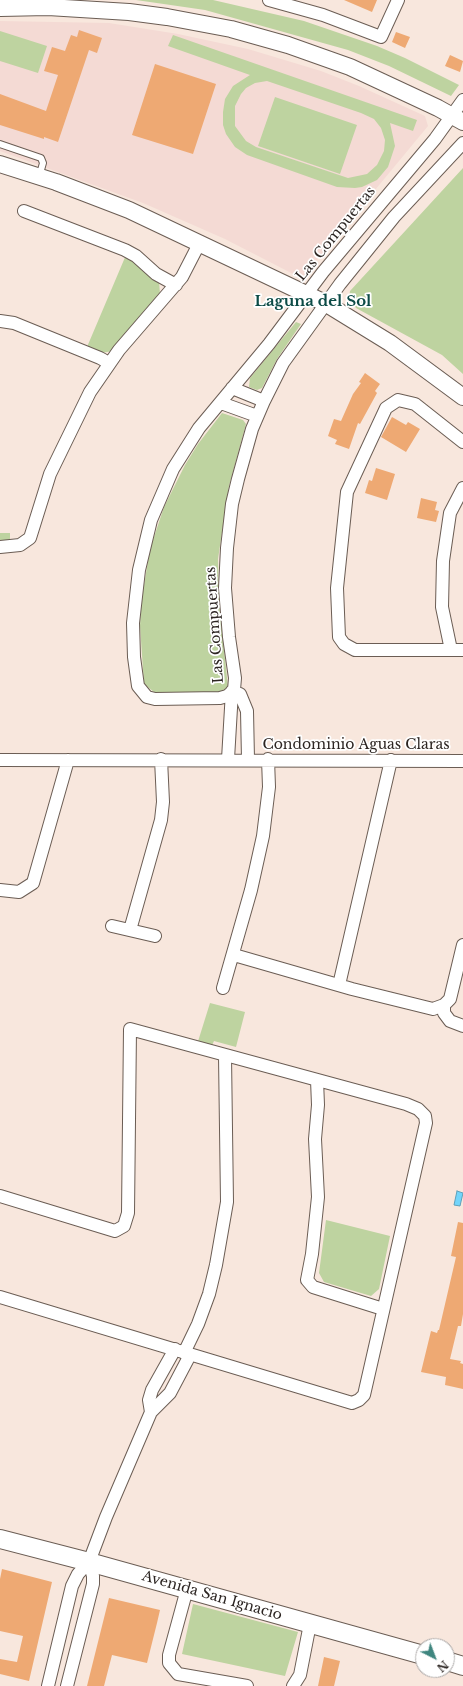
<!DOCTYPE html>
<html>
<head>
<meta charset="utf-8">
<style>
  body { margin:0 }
  #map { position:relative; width:463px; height:1686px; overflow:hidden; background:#f8e7dd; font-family:"Libre Baskerville",serif }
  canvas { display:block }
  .north { position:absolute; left:415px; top:1638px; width:40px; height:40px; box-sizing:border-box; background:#fff; border:1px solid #aba8a7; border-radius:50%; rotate:138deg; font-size:11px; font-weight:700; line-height:16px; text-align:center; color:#2c2522 }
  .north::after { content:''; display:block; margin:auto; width:14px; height:18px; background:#3f867f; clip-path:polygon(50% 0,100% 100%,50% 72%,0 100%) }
</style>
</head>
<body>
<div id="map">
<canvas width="463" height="1686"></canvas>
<div class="north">N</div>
</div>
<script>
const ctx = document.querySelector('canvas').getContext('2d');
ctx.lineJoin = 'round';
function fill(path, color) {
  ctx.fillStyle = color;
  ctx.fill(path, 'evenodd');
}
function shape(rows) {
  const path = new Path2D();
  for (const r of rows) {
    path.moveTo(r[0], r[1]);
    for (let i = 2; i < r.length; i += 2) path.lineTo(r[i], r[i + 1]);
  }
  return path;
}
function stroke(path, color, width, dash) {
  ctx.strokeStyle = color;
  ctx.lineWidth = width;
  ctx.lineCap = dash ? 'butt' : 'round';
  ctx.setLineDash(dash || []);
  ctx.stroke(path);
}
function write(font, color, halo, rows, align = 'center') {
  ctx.font = font + ' "Libre Baskerville",serif';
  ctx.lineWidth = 3.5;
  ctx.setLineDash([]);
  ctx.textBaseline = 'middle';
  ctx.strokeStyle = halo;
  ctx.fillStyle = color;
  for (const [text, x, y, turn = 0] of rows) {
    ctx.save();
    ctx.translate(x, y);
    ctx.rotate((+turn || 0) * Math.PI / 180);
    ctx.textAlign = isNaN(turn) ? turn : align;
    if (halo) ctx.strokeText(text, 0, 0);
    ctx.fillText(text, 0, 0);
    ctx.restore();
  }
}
fill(shape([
  [0,21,109,23,178,34,248,49,321,71,359,86,425,116,428,126,308,271,304,275,297,276,225,239,143,203,0,151]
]), '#f4dad4');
fill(shape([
  [136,0,213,0,304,21,377,46,405,58,459,85,451,96,389,66,348,50,205,10],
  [0,31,47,46,38,73,0,61],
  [173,35,417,120,413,131,390,123,395,146,388,167,377,180,362,187,355,188,337,187,247,155,235,147,226,134,223,125,223,112,225,99,233,86,250,75,168,46],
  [267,81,361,113,374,119,381,128,385,140,384,151,377,165,367,174,348,178,256,147,246,141,235,126,235,106,241,94,246,88,255,83],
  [275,97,357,125,340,174,258,146],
  [463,168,463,374,442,355,356,308,349,298,350,291],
  [126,255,159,281,160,294,113,351,101,353,87,347],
  [296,322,301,324,277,359,262,388,257,390,249,387,250,378],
  [222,413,243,420,246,424,229,486,218,559,219,603,228,687,220,692,154,692,144,684,140,626,141,603,150,549,164,507,185,465,198,444],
  [0,533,10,533,10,541,0,541],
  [210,1003,245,1012,236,1047,214,1041,208,1054,195,1051],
  [326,1220,390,1236,379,1289,371,1296,324,1282,319,1273],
  [193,1604,298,1632,285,1676,182,1654]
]), '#bed3a0');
const water = shape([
  [457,1191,463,1193,460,1206,454,1205,457,1191]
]);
fill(water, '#73d5fb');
stroke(water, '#5ea0ba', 1);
fill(shape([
  [344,0,377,0,372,12],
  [79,30,102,38,97,53,89,50,58,142,44,137,44,139,0,125,0,94,46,111,58,75,44,71,52,47,65,51,71,35,77,37],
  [396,32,410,37,405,48,392,42],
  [450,55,463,61,460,72,445,66],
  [155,64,216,84,193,154,132,135],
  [365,373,380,384,375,391,377,393,360,424,358,423,349,449,335,444,337,440,328,436,334,419,341,421,353,394,361,383,359,382],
  [392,417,406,425,408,422,420,429,406,452,381,437],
  [376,468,395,474,387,500,365,493,369,480,372,481],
  [421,498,437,502,435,510,439,511,436,522,417,518],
  [458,1222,463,1223,463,1314,461,1326,458,1326,450,1359,461,1361,460,1363,463,1364,463,1389,445,1385,446,1377,421,1372,431,1331,437,1333,438,1330,439,1330,456,1257,451,1256],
  [2,1569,52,1582,29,1681,0,1674,0,1659,17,1662,23,1636,0,1631,0,1579],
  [109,1598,160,1610,157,1623,147,1663,112,1655,104,1686,87,1686],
  [324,1657,340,1661,334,1686,318,1686]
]), '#eea973');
const service = shape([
  [0,144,41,158,43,163,39,177]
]);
const minor = shape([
  [269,0,323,15,381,37,398,0],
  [463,100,435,139,323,272,269,344,199,428,173,469,151,520,139,570,133,623,134,657,138,686,147,697,155,699,220,698,227,696,234,690,235,678,229,637,225,588,227,548,232,504,238,479,252,429,264,401,283,363,340,284,394,217,463,143],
  [24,211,125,250,136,256,156,274,176,285],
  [0,321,14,323,100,358,109,363],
  [232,388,264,401],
  [221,403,257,416],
  [463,442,415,404,398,400,386,408,347,492,337,588,339,637,344,644,355,650,463,650],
  [0,547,20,545,30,538,50,474,90,392,119,350,182,277,200,242],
  [451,650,442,607,443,561,450,513,463,488],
  [228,759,232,691,240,694,247,711,248,759],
  [0,760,463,761],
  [0,890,19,892,33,883,68,760],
  [112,926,155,936],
  [130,930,161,820,163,802,161,759],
  [234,955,352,989,433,1009,444,1005,450,999,463,945],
  [339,985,391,760],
  [223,988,251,890,263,836,269,787,268,759],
  [444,1005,444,1013,450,1021,463,1026],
  [317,1080,318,1105,315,1139,318,1197,312,1254,307,1280,313,1287,383,1309],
  [0,1196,115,1231,124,1226,128,1213,130,1029,406,1104,418,1109,425,1116,426,1123,364,1395,359,1400,352,1403,0,1297],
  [175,1349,152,1390,149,1400,151,1412,170,1393,190,1355],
  [184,1353,198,1324,209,1294,216,1265,227,1202,225,1056],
  [187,1589,169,1655,169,1663,178,1674,247,1686],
  [48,1686,72,1586,78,1574,89,1562,106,1517,151,1412],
  [67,1686,93,1584,93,1576,89,1562],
  [293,1686,300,1675,310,1624]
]);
const tertiary = shape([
  [0,8,48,7,129,12,167,17,231,29,288,45,350,67,438,108,463,122],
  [0,164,56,182,129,210,325,303,390,343,463,397]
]);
const secondary = shape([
  [0,1539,89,1562,423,1655],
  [447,1661,463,1666]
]);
stroke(service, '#6b5d54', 8);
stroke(minor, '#6b5d54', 14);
stroke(tertiary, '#6b5d54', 18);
stroke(secondary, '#6b5d54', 20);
stroke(service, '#fff', 6);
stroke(minor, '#fff', 12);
stroke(tertiary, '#fff', 16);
stroke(secondary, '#fff', 18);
write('14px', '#2c2522', '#fff', [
  ["Las Compuertas",336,234,-51],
  ["Las Compuertas",215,625,-94],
  ["Condominio Aguas Claras",356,745],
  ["Avenida San Ignacio",212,1596,16]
]);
write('bold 15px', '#0c4b46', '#fff', [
  ["Laguna del Sol",313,302]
]);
</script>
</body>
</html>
